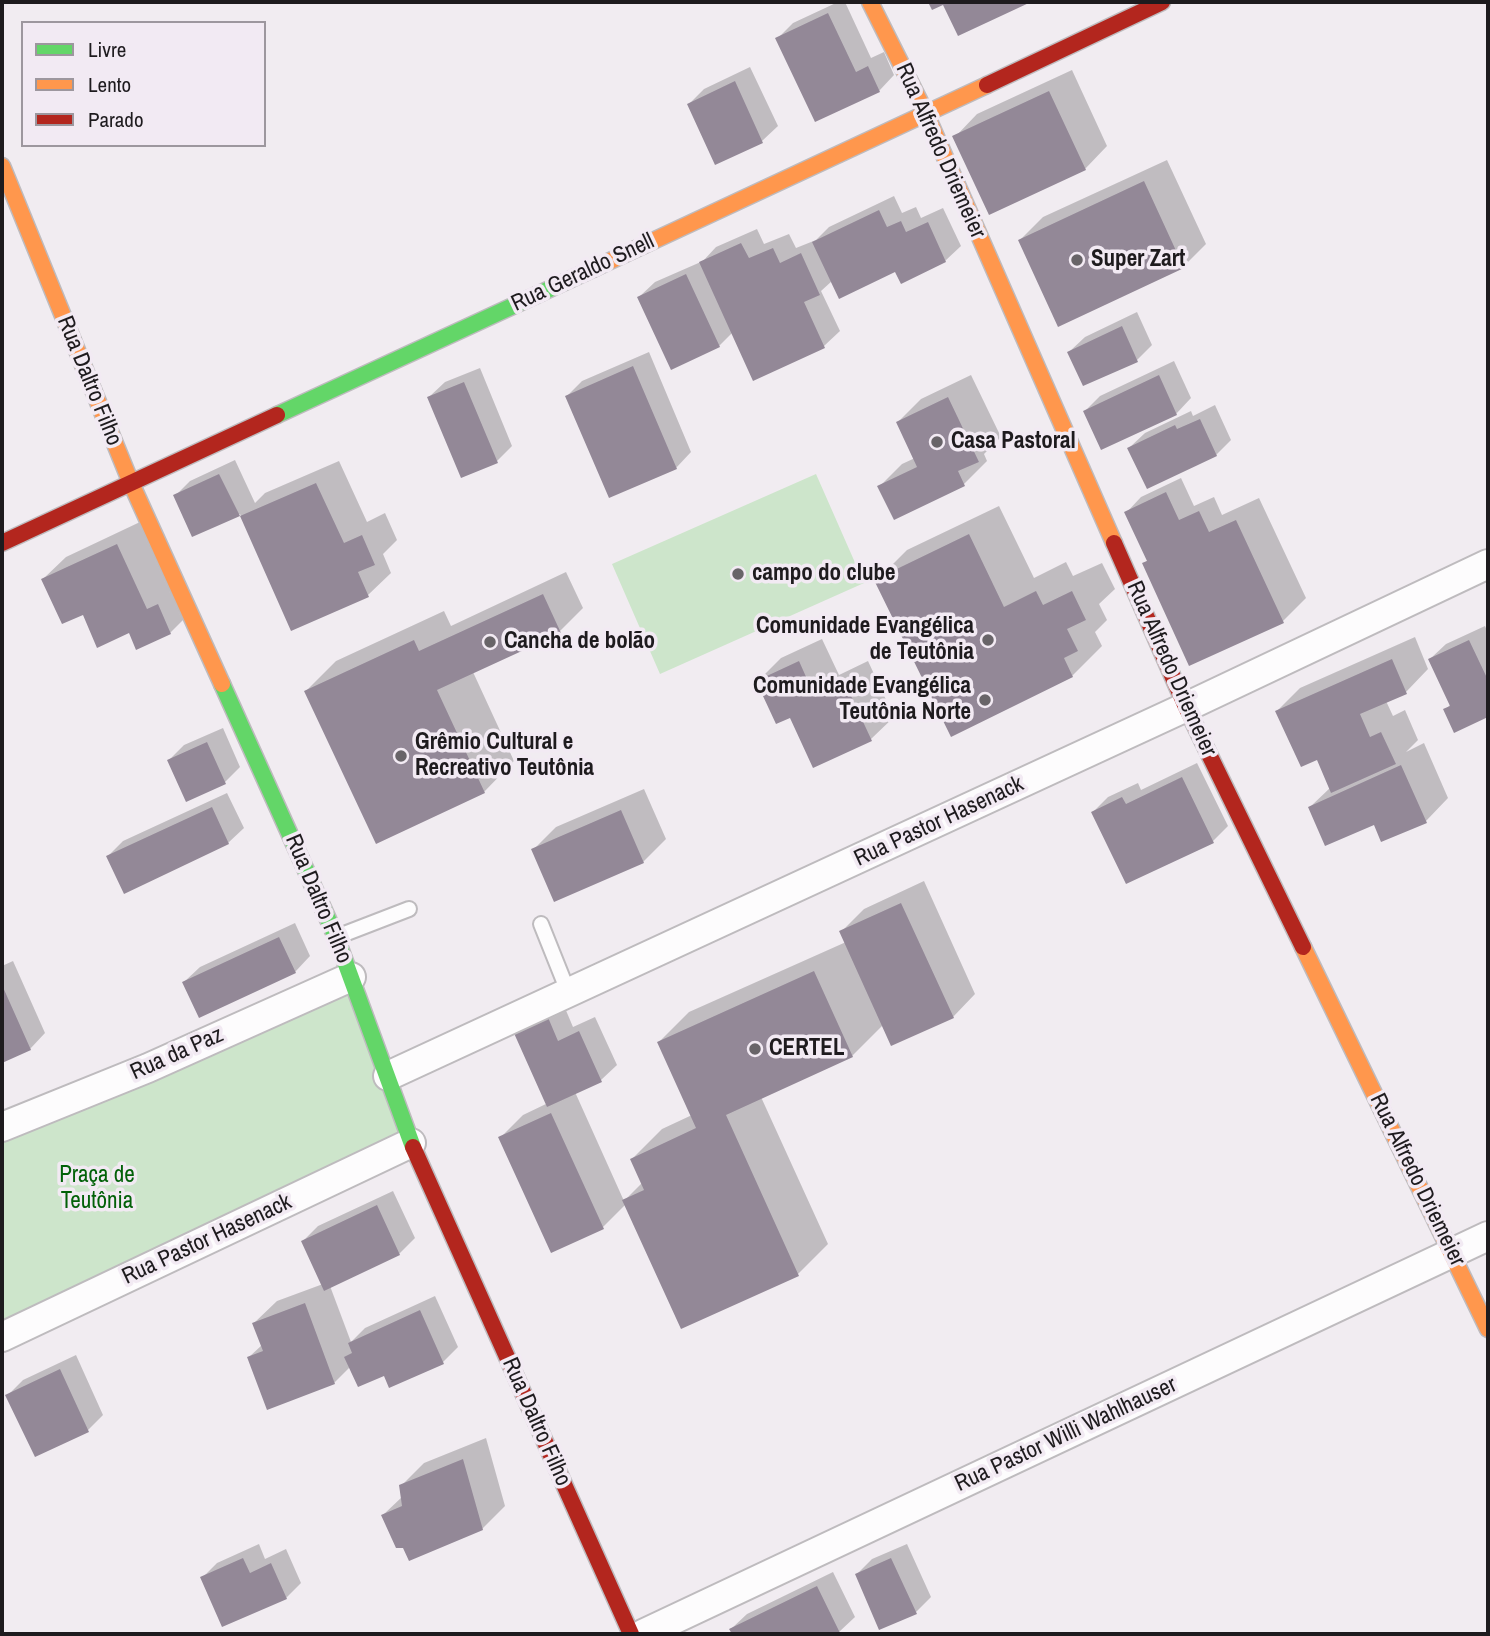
<!DOCTYPE html>
<html>
<head>
<meta charset="utf-8">
<style>
  body { margin:0 }
  #map { position:relative; width:1490px; height:1636px; overflow:hidden; background:#f1ecf1; font-family:"Archivo Narrow",sans-serif }
  canvas { display:block }
  .frame { position:absolute; inset:0; border:4px solid #1e1b1e; pointer-events:none }
  .legend { position:absolute; left:21px; top:21px; width:245px; height:126px; box-sizing:border-box; background:#f2eaf3; border:2px solid #9d979e; margin:0; padding:9px 12px; list-style:none; font-size:21px; color:#1e1b1e }
  .legend li { display:flex; align-items:center; gap:14px; height:35px }
  .legend b { width:35px; border:2px solid #9d979e }
</style>
</head>
<body>
<div id="map">
<canvas width="1490" height="1636"></canvas>
<div class="frame"></div>
<ul class="legend">
<li><b style="height:9px;background:#63d668"></b>Livre</li>
<li><b style="height:9px;background:#ff974d"></b>Lento</li>
<li><b style="height:9px;background:#b3261e"></b>Parado</li>
</ul>
</div>
<script>
const ctx = document.querySelector('canvas').getContext('2d');
ctx.lineJoin = 'round';
function fill(path, color) {
  ctx.fillStyle = color;
  ctx.fill(path, 'evenodd');
}
function shape(rows) {
  const path = new Path2D();
  for (const r of rows) {
    path.moveTo(r[0], r[1]);
    for (let i = 2; i < r.length; i += 2) path.lineTo(r[i], r[i + 1]);
  }
  return path;
}
function stroke(path, color, width, dash) {
  ctx.strokeStyle = color;
  ctx.lineWidth = width;
  ctx.lineCap = dash ? 'butt' : 'round';
  ctx.setLineDash(dash || []);
  ctx.stroke(path);
}
function write(font, color, halo, rows, align = 'center') {
  ctx.font = font + ' "Archivo Narrow",sans-serif';
  ctx.lineWidth = 7;
  ctx.setLineDash([]);
  ctx.textBaseline = 'middle';
  ctx.strokeStyle = halo;
  ctx.fillStyle = color;
  for (const [text, x, y, turn = 0] of rows) {
    ctx.save();
    ctx.translate(x, y);
    ctx.rotate((+turn || 0) * Math.PI / 180);
    ctx.textAlign = isNaN(turn) ? turn : align;
    if (halo) ctx.strokeText(text, 0, 0);
    ctx.fillText(text, 0, 0);
    ctx.restore();
  }
}
fill(shape([
  [816,474,864,583,660,674,612,564],
  [351,977,411,1143,2,1337,2,1127]
]), '#cde5cb');
fill(shape([
  [838,2,845,2,871,58,884,52,894,75,879,91,778,38,793,23],
  [750,67,778,126,762,141,716,162,689,104,704,89],
  [1072,70,1107,146,1085,169,955,137,977,114],
  [1167,160,1206,244,1183,267,1020,240,1043,217],
  [894,196,902,213,916,207,921,218,943,208,961,246,945,261,832,281,821,291,840,331,824,346,754,379,733,332,719,346,672,368,639,297,655,282,703,261,716,247,757,229,764,244,789,234,796,248,816,240,829,227],
  [1137,312,1152,345,1137,360,1069,352,1085,337],
  [649,352,691,452,676,468,567,396,582,381],
  [1174,361,1191,398,1176,414,1085,411,1100,396],
  [480,368,512,446,497,461,429,397,445,382],
  [971,375,1001,437,984,454,987,461,964,484,879,487,902,464,915,458,898,422,921,399],
  [1215,405,1231,440,1216,455,1129,448,1145,433,1191,411,1193,416],
  [235,460,255,503,265,493,339,461,367,522,385,513,397,540,383,554,391,573,368,595,292,629,240,514,193,535,175,496,190,481],
  [1181,478,1194,506,1214,497,1222,515,1259,498,1306,598,1283,621,1144,563,1148,560,1126,513,1141,497],
  [999,506,1034,578,1066,562,1073,576,1102,563,1115,589,1099,604,1107,620,1095,632,1102,646,1072,676,876,581,907,550],
  [140,522,193,610,170,633,130,630,43,579,66,557],
  [566,572,583,608,560,631,473,672,514,761,484,792,376,842,306,691,336,661,444,611,451,626],
  [1485,626,1488,633,1488,715,1455,731,1445,710,1451,704,1430,659,1446,644],
  [1415,637,1428,669,1406,692,1386,701,1393,716,1405,710,1418,740,1406,752,1424,743,1448,798,1426,821,1374,822,1310,807,1331,787,1318,758,1277,711,1300,688],
  [822,639,839,675,868,661,894,717,871,739,791,715,758,681,781,658],
  [223,728,240,767,225,782,187,799,169,760,184,745],
  [1197,763,1228,826,1213,841,1093,812,1108,797,1138,783,1141,790],
  [644,789,666,839,643,862,533,850,556,827],
  [227,793,244,828,228,843,108,856,123,841],
  [924,881,975,994,953,1017,883,1025,852,1056,761,1097,828,1244,798,1274,626,1204,603,1227,500,1138,523,1115,548,1103,515,1031,562,1001,573,1027,595,1017,617,1065,601,1080,575,1092,624,1201,642,1183,632,1159,662,1129,692,1115,659,1042,689,1012,846,942,841,932,864,909],
  [295,923,310,956,295,972,184,982,200,967],
  [13,961,45,1033,30,1049,2,1061,2,966],
  [393,1191,415,1238,399,1254,330,1286,351,1342,365,1328,435,1296,458,1347,443,1362,385,1374,351,1366,334,1383,249,1357,262,1345,254,1323,277,1301,323,1284,303,1241,318,1226],
  [76,1355,103,1415,88,1430,36,1455,8,1395,23,1380],
  [486,1438,505,1506,482,1529,404,1546,383,1515,403,1496,401,1486,424,1463],
  [259,1544,265,1559,286,1549,301,1583,286,1598,202,1578,217,1563],
  [907,1544,931,1597,916,1612,857,1574,872,1559],
  [833,1572,855,1617,839,1632,835,1634,734,1634,731,1629,747,1614]
]), '#0003');
fill(shape([
  [928,2,1031,2,958,36,943,5,932,10],
  [828,13,856,72,868,66,880,92,815,122,775,38],
  [735,81,763,143,715,165,687,104],
  [1049,91,1086,170,989,215,952,136],
  [1144,181,1184,268,1058,327,1018,240],
  [879,210,887,227,901,221,906,232,928,222,946,262,901,284,895,272,839,299,812,242],
  [741,243,749,258,773,248,780,263,801,253,820,295,804,302,825,348,753,381,699,262],
  [686,274,720,347,671,370,637,297],
  [1122,326,1138,362,1083,386,1067,352],
  [633,366,677,469,609,498,565,396],
  [1159,375,1177,415,1101,450,1083,411],
  [464,382,498,463,461,478,427,397],
  [948,397,979,462,958,471,965,486,894,520,877,486,917,467,896,422],
  [1200,419,1217,456,1147,489,1127,448,1175,425,1177,429],
  [219,474,240,516,192,537,173,495],
  [316,483,344,543,362,535,375,565,358,572,369,597,291,631,240,516],
  [1166,492,1179,520,1199,511,1209,532,1236,520,1284,623,1189,666,1142,563,1147,561,1124,512],
  [969,534,1004,607,1036,591,1043,605,1072,591,1086,620,1067,629,1078,651,1064,658,1073,677,951,737,874,580],
  [117,544,147,609,158,604,171,634,136,650,129,633,97,648,83,615,62,624,41,579],
  [543,594,561,633,437,690,485,793,376,844,304,691,414,640,419,651],
  [1469,640,1488,680,1488,717,1454,733,1443,709,1450,706,1428,659],
  [1392,659,1407,694,1360,714,1370,737,1381,732,1396,764,1331,793,1317,760,1301,767,1275,711],
  [799,661,815,697,845,683,872,741,813,768,790,718,776,724,756,681],
  [207,742,226,784,186,802,167,760],
  [1401,765,1427,823,1381,842,1374,825,1325,846,1308,807],
  [1182,777,1214,843,1126,884,1091,812,1122,797,1126,804],
  [212,807,229,844,124,894,106,856],
  [621,810,644,863,554,902,531,849],
  [901,903,954,1018,891,1046,839,931],
  [279,937,296,973,199,1018,182,982],
  [814,971,853,1057,726,1115,799,1276,681,1329,622,1200,644,1190,630,1159,696,1128,657,1042],
  [2,985,31,1050,2,1063],
  [547,1015,558,1041,579,1031,602,1082,547,1107,513,1031],
  [551,1113,604,1229,551,1253,498,1137],
  [377,1205,400,1255,324,1291,301,1241],
  [305,1303,335,1384,267,1410,247,1357,263,1351,252,1323],
  [420,1310,444,1364,389,1388,384,1376,358,1387,344,1357,352,1353,348,1343],
  [60,1369,89,1432,35,1457,5,1395],
  [463,1459,483,1530,409,1561,403,1548,396,1548,381,1515,402,1506,399,1485],
  [243,1558,250,1573,271,1563,287,1599,222,1627,200,1577],
  [891,1558,917,1614,879,1630,855,1574],
  [817,1586,840,1633,732,1634,729,1629]
]), '#938897');
const lane = shape([
  [541,924,569,994],
  [339,936,409,909]
]);
const street = shape([
  [388,1076,1186,707,1488,564],
  [2,1127,148,1068,351,977],
  [2,1337,411,1143],
  [643,1634,1488,1236]
]);
const fast = shape([
  [277,415,595,268],
  [222,684,336,937,413,1147]
]);
const slow = shape([
  [870,2,926,114,1114,543],
  [2,166,131,483,222,684],
  [595,268,987,85],
  [1303,947,1488,1329]
]);
const jam = shape([
  [987,85,1162,2],
  [2,543,277,415],
  [1114,543,1186,707,1303,947],
  [413,1147,631,1634]
]);
stroke(lane, '#bebbbe', 18);
stroke(street, '#bebbbe', 32);
stroke(fast, '#bebbbe', 19);
stroke(slow, '#bebbbe', 19);
stroke(jam, '#bebbbe', 19);
stroke(lane, '#fdfcfd', 14);
stroke(street, '#fdfcfd', 28);
stroke(fast, '#63d668', 16);
stroke(slow, '#ff974d', 16);
stroke(jam, '#b3261e', 16);
for (const [x, y, r, color] of [
  [1077,260,7,"#686468"],
  [937,442,7,"#686468"],
  [738,574,7,"#686468"],
  [988,640,7,"#686468"],
  [490,642,7,"#686468"],
  [985,700,7,"#686468"],
  [401,756,7,"#686468"],
  [755,1049,7,"#686468"]
]) {
  const dot = new Path2D();
  dot.arc(x, y, r, 0, 2 * Math.PI);
  ctx.fillStyle = color;
  ctx.fill(dot);
  stroke(dot, '#f2eaf3', 2.5);
}
write('23px', '#1e1b1e', '#f2eaf3', [
  ["Rua Alfredo Driemeier",940,151,66],
  ["Rua Geraldo Snell",583,273,-25],
  ["Rua Daltro Filho",89,381,68],
  ["Rua Alfredo Driemeier",1171,669,66],
  ["Rua Pastor Hasenack",939,822,-25],
  ["Rua Daltro Filho",318,899,67],
  ["Rua da Paz",177,1054,-24],
  ["Rua Alfredo Driemeier",1417,1180,64],
  ["Rua Pastor Hasenack",207,1240,-25],
  ["Rua Daltro Filho",536,1422,66],
  ["Rua Pastor Willi Wahlhauser",1066,1435,-25]
]);
write('bold 23px', '#1e1b1e', '#f2eaf3', [
  ["Super Zart",1091,260],
  ["Casa Pastoral",951,442],
  ["campo do clube",752,574],
  ["Comunidade Evangélica",974,627,"right"],
  ["de Teutônia",974,653,"right"],
  ["Cancha de bolão",504,642],
  ["Comunidade Evangélica",971,687,"right"],
  ["Teutônia Norte",971,713,"right"],
  ["Grêmio Cultural e",415,743],
  ["Recreativo Teutônia",415,769],
  ["CERTEL",769,1049]
], 'left');
write('23px', '#026108', '#f2eaf3', [
  ["Praça de",97,1176],
  ["Teutônia",97,1202]
]);
</script>
</body>
</html>
